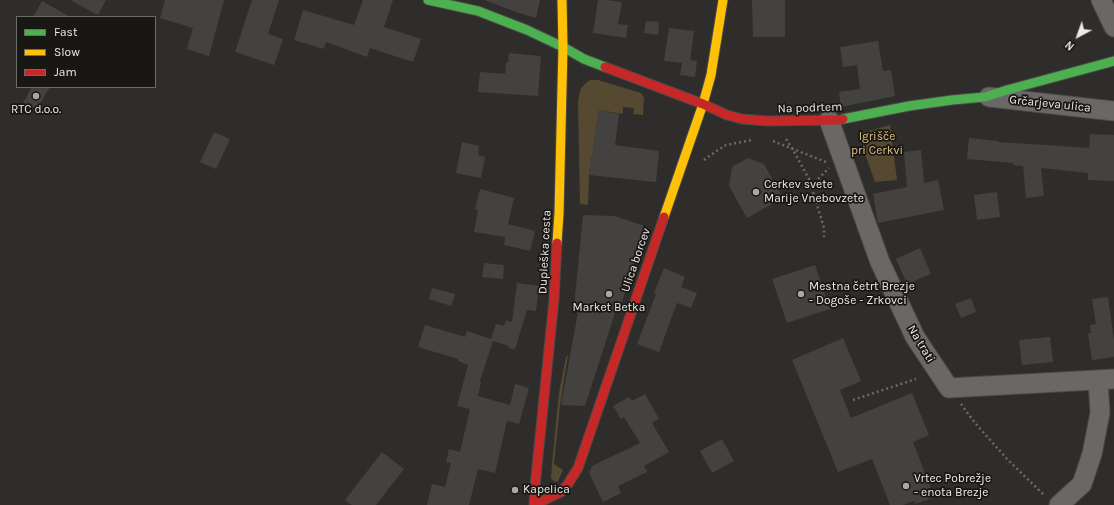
<!DOCTYPE html>
<html>
<head>
<meta charset="utf-8">
<style>
  body { margin:0 }
  #map { position:relative; width:1114px; height:505px; overflow:hidden; background:#2f2d2b; font-family:Karla,sans-serif }
  canvas { display:block }
  .legend { position:absolute; left:16px; top:16px; width:140px; height:72px; box-sizing:border-box; background:#181714; border:1px solid #6d6c69; margin:0; padding:5px 7px; list-style:none; font-size:12px; color:#edebe8 }
  .legend li { display:flex; align-items:center; gap:8px; height:20px }
  .legend b { width:20px; border:1px solid #6d6c69 }
  .north { position:absolute; left:1058px; top:16px; width:40px; height:40px; -webkit-text-stroke:3px #181714; paint-order:stroke; rotate:221deg; font-size:11px; font-weight:700; line-height:16px; text-align:center; color:#edebe8 }
  .north::after { content:''; display:block; margin:auto; width:14px; height:18px; background:#edebe8; clip-path:polygon(50% 0,100% 100%,50% 72%,0 100%) }
</style>
</head>
<body>
<div id="map">
<canvas width="1114" height="505"></canvas>
<ul class="legend">
<li><b style="height:5px;background:#4caf50"></b>Fast</li>
<li><b style="height:5px;background:#ffc107"></b>Slow</li>
<li><b style="height:5px;background:#c62828"></b>Jam</li>
</ul>
<div class="north">N</div>
</div>
<script>
const ctx = document.querySelector('canvas').getContext('2d');
ctx.lineJoin = 'round';
function fill(path, color) {
  ctx.fillStyle = color;
  ctx.fill(path, 'evenodd');
}
function shape(rows) {
  const path = new Path2D();
  for (const r of rows) {
    path.moveTo(r[0], r[1]);
    for (let i = 2; i < r.length; i += 2) path.lineTo(r[i], r[i + 1]);
  }
  return path;
}
function stroke(path, color, width, dash) {
  ctx.strokeStyle = color;
  ctx.lineWidth = width;
  ctx.lineCap = dash ? 'butt' : 'round';
  ctx.setLineDash(dash || []);
  ctx.stroke(path);
}
function write(font, color, halo, rows, align = 'center') {
  ctx.font = font + ' Karla,sans-serif';
  ctx.lineWidth = 3.5;
  ctx.setLineDash([]);
  ctx.textBaseline = 'middle';
  ctx.strokeStyle = halo;
  ctx.fillStyle = color;
  for (const [text, x, y, turn = 0] of rows) {
    ctx.save();
    ctx.translate(x, y);
    ctx.rotate((+turn || 0) * Math.PI / 180);
    ctx.textAlign = isNaN(turn) ? turn : align;
    if (halo) ctx.strokeText(text, 0, 0);
    ctx.fillText(text, 0, 0);
    ctx.restore();
  }
}
fill(shape([
  [590,80,598,80,641,93,644,98,643,115,633,114,634,108,623,107,623,114,599,110,589,175,588,205,580,204,578,101,581,88,586,83],
  [890,125,897,180,875,182,858,134],
  [568,355,560,405,554,464,563,470,558,481,555,482,551,478,552,464,559,393,566,357]
]), '#554a31');
fill(shape([
  [70,0,106,0,98,15],
  [165,0,224,0,209,56,187,49,193,28,160,18],
  [252,0,279,0,268,34,283,39,274,65,235,52],
  [363,0,393,0,384,27,421,39,413,62,370,48,367,57,326,42,324,49,294,40,303,10,354,25],
  [484,0,540,0,536,18,519,13],
  [598,0,607,0,622,2,618,24,628,25,626,38,593,33],
  [752,0,785,0,785,37,753,37],
  [42,1,70,17,33,17],
  [646,21,659,22,658,35,644,33],
  [669,28,694,31,690,60,697,61,695,77,680,75,682,63,664,61],
  [878,41,883,71,891,70,895,96,841,107,839,92,860,89,857,65,843,67,840,47],
  [509,53,541,56,538,96,478,92,480,72,505,74,506,62,508,63],
  [32,87,50,87,36,110,23,103],
  [599,110,619,114,615,145,659,151,656,182,589,175],
  [214,132,230,139,216,169,200,162],
  [1090,134,1114,135,1114,181,1088,180,1088,173,1041,168,1044,196,1026,198,1023,166,1013,165,1013,163,967,159,969,138,998,141,997,142,1047,145,1089,148],
  [462,142,479,146,478,155,485,157,481,178,456,173],
  [921,150,924,183,938,180,944,210,878,223,873,194,907,187,904,152],
  [748,158,764,164,783,198,747,218,729,186,732,167],
  [480,189,514,198,508,224,535,231,530,251,504,245,505,237,474,232,478,210,475,209],
  [997,192,1000,217,977,220,974,195],
  [583,215,615,216,647,227,620,307,617,307,585,406,561,405,579,307,574,307],
  [920,248,931,274,907,284,896,259],
  [484,263,504,265,503,279,482,277],
  [815,265,830,309,787,323,772,279],
  [664,268,685,277,681,287,697,293,691,308,677,303,659,352,637,344,656,294,654,293],
  [517,283,539,286,536,311,527,310,515,349,508,348,509,346,493,341,480,381,481,382,478,396,510,405,515,384,529,388,519,424,507,421,495,473,478,469,469,505,427,505,432,484,445,487,451,463,446,462,449,449,460,452,470,409,457,406,468,365,458,361,458,359,418,347,425,325,465,337,467,331,491,339,496,324,504,326,506,320,512,322],
  [432,288,455,294,451,306,429,299],
  [1108,297,1114,340,1114,357,1092,360,1088,333,1091,333,1090,325,1096,324,1092,299],
  [971,298,976,312,961,318,955,304],
  [1050,337,1053,362,1022,365,1019,340],
  [843,338,861,381,840,390,851,418,912,393,929,435,913,442,934,497,916,504,914,501,903,505,890,505,872,459,838,472,792,360],
  [645,394,659,419,652,423,669,452,644,466,647,472,618,486,621,493,603,502,589,473,592,466,640,443,624,417,621,419,613,406,629,397,632,401],
  [722,439,734,461,712,473,700,451],
  [382,452,404,469,376,505,352,505,345,500]
]), '#444240');
const street = shape([
  [1101,0,1114,27],
  [989,97,1114,111],
  [829,120,880,262,915,337,949,388,1114,379],
  [1059,505,1082,484,1092,454,1100,413,1098,380]
]);
const fast = shape([
  [428,0,478,11,527,30,563,47,584,59,605,67],
  [843,119,909,106,952,100,985,97,1007,90,1114,61]
]);
const slow = shape([
  [664,217,703,104,711,75,723,0],
  [557,243,559,213,563,47,562,0]
]);
const jam = shape([
  [605,67,703,104,727,115,742,119,768,121,839,120,843,119],
  [534,505,561,492,568,484,578,468,664,217],
  [534,505,535,486,554,300,557,243]
]);
stroke(street, '#4a4946', 21);
stroke(fast, '#4a4946', 11);
stroke(slow, '#4a4946', 11);
stroke(jam, '#4a4946', 11);
stroke(shape([
  [786,139,792,148,809,179,824,228,824,237],
  [773,141,826,162],
  [704,160,715,152,726,145,752,140],
  [811,186,829,168],
  [853,400,916,379],
  [961,404,975,423,1007,459,1045,496]
]), '#6b6a69', 2.5, [2, 3]);
stroke(street, '#696866', 19);
stroke(fast, '#4caf50', 9);
stroke(slow, '#ffc107', 9);
stroke(jam, '#c62828', 9);
for (const [x, y, r, color] of [
  [36,96,4,"#aaa8a6"],
  [756,192,4,"#aaa8a6"],
  [609,294,4,"#aaa8a6"],
  [801,294,4,"#aaa8a6"],
  [906,486,4,"#aaa8a6"],
  [515,490,4,"#aaa8a6"]
]) {
  const dot = new Path2D();
  dot.arc(x, y, r, 0, 2 * Math.PI);
  ctx.fillStyle = color;
  ctx.fill(dot);
  stroke(dot, '#181714', 1.5);
}
write('12px', '#edebe8', '#181714', [
  ["Grčarjeva ulica",1050,104,6],
  ["Na podrtem",810,108,-2],
  ["Dupleška cesta",545,252,-87],
  ["Ulica borcev",636,260,-71],
  ["Na trati",921,344,59]
]);
write('12px', '#edebe8', '#181714', [
  ["RTC d.o.o.",36,110,"center"],
  ["Cerkev svete",764,185],
  ["Marije Vnebovzete",764,199],
  ["Mestna četrt Brezje",809,287],
  ["- Dogoše - Zrkovci",809,301],
  ["Market Betka",609,308,"center"],
  ["Vrtec Pobrežje",914,479],
  ["- enota Brezje",914,493],
  ["Kapelica",523,490]
], 'left');
write('12px', '#e0c285', '#181714', [
  ["Igrišče",877,137],
  ["pri Cerkvi",877,151]
]);
</script>
</body>
</html>
